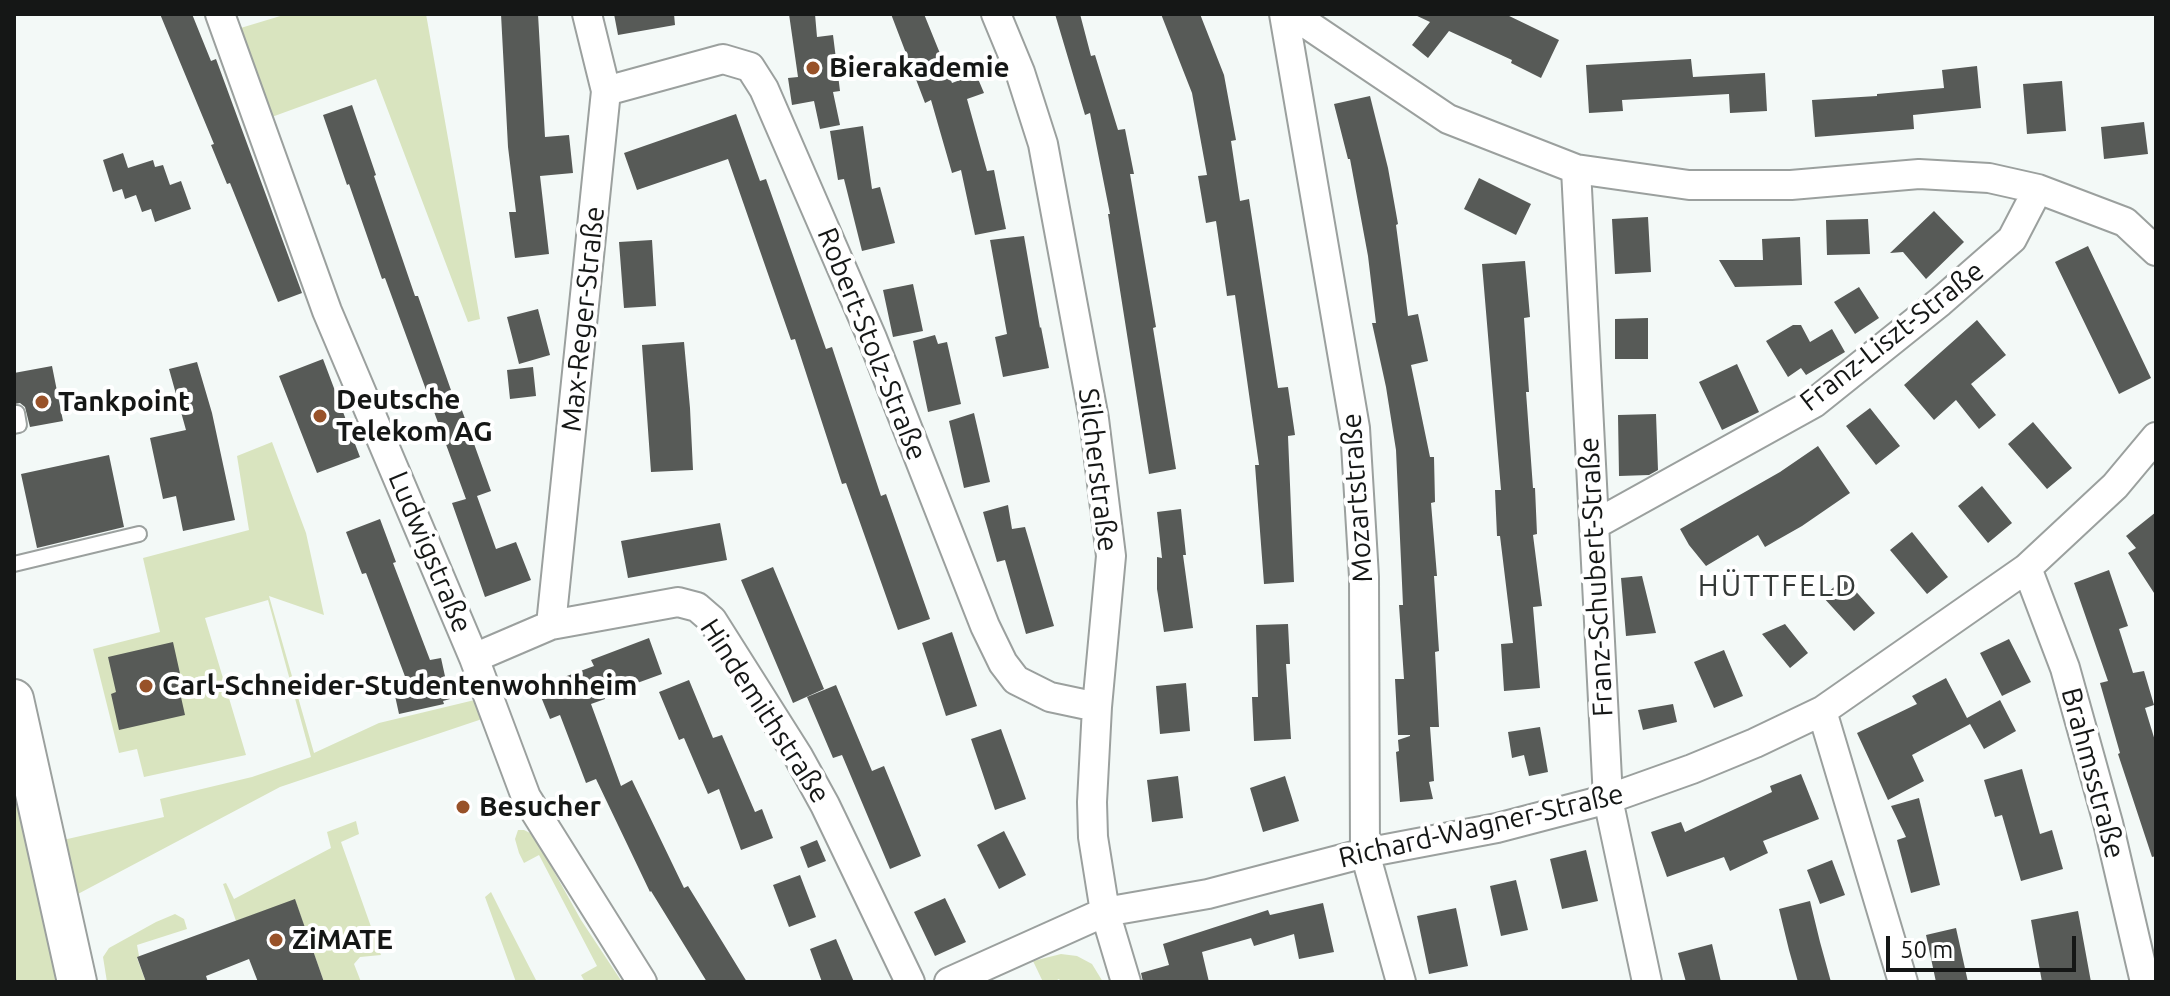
<!DOCTYPE html>
<html>
<head>
<meta charset="utf-8">
<style>
  body { margin:0 }
  #map { position:relative; width:2170px; height:996px; overflow:hidden; background:#f3f9f7; font-family:Ubuntu,sans-serif }
  canvas { display:block }
  .frame { position:absolute; inset:0; border:16px solid #151716; pointer-events:none }
  .scale { position:absolute; left:1886px; top:936px; width:190px; height:36px; box-sizing:border-box; border:4px solid #151716; border-top:0; padding-left:10px; font-size:24px; line-height:28px; white-space:nowrap; color:#151716; -webkit-text-stroke:6px #fff; paint-order:stroke }
</style>
</head>
<body>
<div id="map">
<canvas width="2170" height="996"></canvas>
<div class="frame"></div>
<div class="scale">50 m</div>
</div>
<script>
const ctx = document.querySelector('canvas').getContext('2d');
ctx.lineJoin = 'round';
function fill(path, color) {
  ctx.fillStyle = color;
  ctx.fill(path, 'evenodd');
}
function shape(rows) {
  const path = new Path2D();
  for (const r of rows) {
    path.moveTo(r[0], r[1]);
    for (let i = 2; i < r.length; i += 2) path.lineTo(r[i], r[i + 1]);
  }
  return path;
}
function stroke(path, color, width, dash) {
  ctx.strokeStyle = color;
  ctx.lineWidth = width;
  ctx.lineCap = dash ? 'butt' : 'round';
  ctx.setLineDash(dash || []);
  ctx.stroke(path);
}
function write(font, color, halo, rows, align = 'center') {
  ctx.font = font + ' Ubuntu,sans-serif';
  ctx.lineWidth = 8;
  ctx.setLineDash([]);
  ctx.textBaseline = 'middle';
  ctx.strokeStyle = halo;
  ctx.fillStyle = color;
  for (const [text, x, y, turn = 0] of rows) {
    ctx.save();
    ctx.translate(x, y);
    ctx.rotate((+turn || 0) * Math.PI / 180);
    ctx.textAlign = isNaN(turn) ? turn : align;
    if (halo) ctx.strokeText(text, 0, 0);
    ctx.fillText(text, 0, 0);
    ctx.restore();
  }
}
fill(shape([
  [287,14,426,14,480,319,468,322,376,79,269,118,234,30],
  [272,442,306,533,324,615,269,596,314,753,379,723,483,698,491,716,280,787,76,895,63,840,164,817,160,799,252,777,311,757,268,600,205,618,246,755,144,777,137,749,119,753,93,649,160,632,143,558,249,530,237,456],
  [14,732,70,982,14,982],
  [356,821,359,834,341,842,381,955,360,957,354,964,361,982,324,982,295,900,236,921,223,884,226,883,234,899,331,848,327,832],
  [518,830,524,830,532,834,537,841,581,920,622,982,605,982,604,980,585,982,581,975,597,966,539,855,524,863,519,853,515,839],
  [491,892,504,918,537,982,516,982,485,897],
  [175,914,184,919,187,929,137,945,139,956,137,958,146,982,107,982,103,957,109,948,156,922],
  [1061,954,1077,956,1092,964,1103,982,1061,982,1059,979,1053,982,1043,982,1033,961]
]), '#d9e4bf');
fill(shape([
  [160,14,192,14,211,61,216,59,302,293,278,302,230,183,227,184,211,145,214,144],
  [501,14,538,14,545,137,569,135,573,173,540,176,549,254,515,258,509,212,516,212,508,147],
  [614,14,674,14,675,25,618,35],
  [789,14,815,14,817,37,833,35,840,91,833,92,840,125,820,129,814,101,792,105,788,78,798,77],
  [891,14,924,14,952,83,976,74,984,93,967,99,987,171,994,170,1006,229,975,235,961,170,952,173,931,100,925,103],
  [1055,14,1080,14,1091,56,1095,55,1118,130,1125,129,1134,174,1130,174,1156,327,1153,328,1176,469,1149,474,1108,214,1110,214,1090,113,1085,115],
  [1161,14,1200,14,1224,75,1236,140,1231,141,1240,201,1249,199,1278,388,1288,387,1295,435,1288,436,1294,582,1264,584,1255,465,1259,465,1235,295,1227,296,1216,221,1206,223,1198,176,1207,175,1192,93],
  [1413,14,1505,14,1559,40,1541,78,1511,63,1512,60,1449,31,1428,58,1412,45,1430,22],
  [1691,59,1693,77,1765,73,1767,111,1730,113,1729,94,1622,100,1623,111,1589,113,1586,65],
  [1977,66,1981,108,1913,115,1914,129,1815,137,1812,100,1877,96,1877,94,1944,88,1942,70],
  [2062,81,2066,131,2027,134,2023,84],
  [1370,96,1388,168,1398,224,1396,225,1408,316,1418,314,1428,361,1411,365,1430,457,1434,457,1435,502,1431,503,1437,576,1434,576,1439,651,1435,652,1439,727,1430,727,1434,781,1429,782,1433,799,1400,802,1396,752,1399,751,1398,740,1410,736,1410,735,1398,735,1395,679,1404,679,1399,605,1403,605,1396,450,1386,387,1372,323,1376,323,1368,256,1350,159,1348,159,1334,104],
  [352,105,376,175,374,176,415,296,418,296,452,393,455,391,491,491,477,496,496,549,516,542,531,580,485,597,452,503,466,499,385,278,382,279,349,184,347,185,323,115],
  [736,114,760,181,766,179,826,349,832,347,881,496,886,494,930,619,898,630,846,483,842,484,795,339,791,340,728,159,637,190,624,153],
  [2144,122,2148,154,2104,159,2101,127],
  [863,126,872,189,880,187,895,243,862,251,844,179,838,180,830,131],
  [123,153,128,168,153,160,155,167,163,165,170,185,181,181,191,209,155,222,151,209,142,212,136,195,125,199,122,189,113,192,103,160],
  [1479,178,1531,204,1516,235,1464,209],
  [1934,211,1964,242,1926,279,1903,252,1890,253],
  [1648,217,1651,272,1615,274,1612,219],
  [1868,219,1870,254,1827,255,1826,220],
  [1024,236,1040,328,1041,327,1049,368,1003,377,995,337,1007,334,990,240],
  [1800,237,1802,285,1735,287,1719,260,1763,260,1762,239],
  [652,240,656,306,624,308,619,242],
  [2088,246,2151,378,2119,394,2055,262],
  [1525,261,1530,317,1524,318,1529,392,1526,392,1533,488,1535,488,1537,534,1533,535,1542,606,1533,607,1540,688,1504,691,1501,644,1513,643,1500,536,1497,536,1495,490,1501,490,1482,264],
  [913,284,923,331,893,337,883,290],
  [1859,287,1879,318,1855,334,1834,302],
  [538,309,550,355,519,364,507,317],
  [1648,318,1648,359,1615,359,1615,319],
  [1977,320,2006,355,1971,384,1996,415,1979,429,1956,400,1934,420,1904,385],
  [1793,325,1801,325,1810,342,1832,329,1845,352,1806,375,1801,368,1788,377,1766,341],
  [935,335,938,344,947,342,961,404,928,412,913,341],
  [684,342,690,408,693,470,651,472,642,345],
  [323,359,360,457,317,473,279,376],
  [197,362,212,413,235,520,183,531,176,496,163,499,150,438,186,430,169,369],
  [1737,364,1759,412,1722,430,1699,382],
  [52,366,63,421,30,427,25,407,20,403,14,404,14,373],
  [533,367,536,396,510,399,507,370],
  [1870,408,1900,446,1876,465,1846,426],
  [974,413,990,482,964,488,949,421],
  [1656,414,1658,470,1649,475,1619,476,1618,415],
  [2033,422,2072,468,2047,489,2008,444],
  [1818,446,1850,493,1802,526,1765,547,1758,535,1706,566,1689,545,1680,529,1780,472],
  [109,455,124,527,37,548,21,474],
  [1982,486,2012,523,1988,543,1958,506],
  [1008,505,1012,529,1025,527,1054,626,1026,634,1005,560,997,562,983,512],
  [1181,509,1186,555,1183,555,1193,628,1164,632,1157,589,1157,557,1162,558,1157,512],
  [2156,512,2156,596,2128,553,2136,548,2126,536],
  [380,519,396,562,393,563,430,660,441,658,450,699,443,701,444,704,399,714,392,682,406,679,366,573,362,574,346,532],
  [720,523,727,560,628,578,621,541],
  [1912,532,1948,577,1927,594,1890,550],
  [773,567,824,689,793,703,741,580],
  [2109,570,2128,626,2119,629,2133,673,2144,671,2154,705,2145,708,2156,744,2156,856,2152,857,2118,754,2120,753,2100,683,2108,681,2074,583],
  [1642,576,1656,633,1626,636,1621,578],
  [1844,578,1875,613,1854,631,1823,597],
  [1288,624,1290,664,1286,664,1291,739,1254,741,1252,697,1258,697,1256,625],
  [1785,624,1808,653,1790,668,1762,634],
  [952,632,977,706,946,716,922,643],
  [649,638,662,674,604,695,605,699,591,704,621,786,632,780,684,888,688,886,747,982,707,982,651,891,650,892,596,779,586,783,560,715,550,719,537,687,594,666,591,660],
  [2009,639,2031,682,2002,696,1980,653],
  [173,642,181,678,177,679,185,715,119,730,111,694,116,692,108,657],
  [1724,650,1743,696,1714,708,1694,662],
  [1946,678,1967,718,2000,700,2016,731,1984,749,1970,724,1912,755,1924,781,1888,800,1857,733,1917,704,1912,696],
  [689,680,713,738,722,735,755,812,762,809,773,838,741,850,719,789,708,794,684,738,679,740,659,692],
  [1186,683,1190,731,1160,734,1156,686],
  [836,685,872,771,884,766,921,856,890,869,842,755,833,758,807,697],
  [1673,704,1677,722,1643,730,1638,710],
  [1540,727,1548,772,1529,776,1524,755,1512,758,1508,732],
  [1001,729,1026,799,995,810,971,739],
  [2022,769,2040,834,2052,830,2063,869,2021,881,2002,815,1995,817,1984,780],
  [1801,774,1819,819,1763,841,1768,853,1730,871,1724,857,1667,877,1651,832,1681,822,1685,832,1772,792,1770,786],
  [1178,776,1183,818,1152,822,1147,780],
  [1285,776,1299,821,1263,832,1250,788],
  [1919,798,1940,885,1911,893,1897,840,1906,837,1891,806],
  [1004,831,1026,875,999,889,977,845],
  [817,840,826,861,808,868,800,847],
  [1586,850,1598,901,1562,909,1550,859],
  [1832,860,1845,895,1820,904,1807,870],
  [800,875,816,917,789,927,773,885],
  [1516,880,1528,930,1501,936,1490,886],
  [945,898,966,942,935,956,914,912],
  [295,899,324,982,258,982,249,959,206,976,208,982,146,982,137,957],
  [1810,901,1820,942,1831,982,1798,982,1789,950,1779,909],
  [1323,903,1334,952,1299,959,1294,934,1254,946,1251,938,1202,952,1209,982,1143,982,1141,973,1169,965,1163,944,1268,910,1270,915],
  [1456,908,1468,966,1429,974,1417,916],
  [2078,911,2091,982,2042,982,2031,920],
  [1956,928,1968,982,1936,982,1926,935],
  [836,939,854,982,822,982,810,949],
  [1712,944,1721,982,1686,982,1678,953]
]), '#575a57');
const service = shape([
  [14,426,19,425,17,413],
  [14,564,139,534]
]);
const minor = shape([
  [220,14,327,311,474,658,526,797,642,982],
  [996,14,1020,72,1043,144,1094,419,1111,556,1097,707,1092,802,1093,837,1105,912,1126,982],
  [1284,14,1355,428,1364,577,1365,853,1401,982],
  [1292,14,1448,119,1576,169,1689,185,1791,185,1919,174,1989,178,2038,189,2125,222,2156,251],
  [606,91,723,59,750,67,764,89,872,338,985,626,1003,663,1016,680,1050,697,1097,707],
  [1576,169,1608,799,1647,982],
  [1594,525,1814,403,1940,302,2012,239,2038,189],
  [2027,568,2065,668,2108,823,2145,982],
  [551,625,606,91,587,14],
  [474,658,551,625,678,602,697,607,712,620,798,756,825,805,910,982],
  [1822,711,1903,982],
  [949,982,1105,912,1208,894,1365,853,1497,828,1608,799,1692,769,1755,743,1822,711,2027,568,2115,486,2156,437]
]);
const secondary = shape([
  [14,699,77,982]
]);
stroke(service, '#9ba09e', 18);
stroke(minor, '#9ba09e', 32);
stroke(secondary, '#9ba09e', 42);
stroke(service, '#fff', 14);
stroke(minor, '#fff', 28);
stroke(secondary, '#fff', 38);
for (const [x, y, r, color] of [
  [813,68,8,"#985229"],
  [42,402,8,"#985229"],
  [320,416,8,"#985229"],
  [146,686,8,"#985229"],
  [463,807,8,"#985229"],
  [276,940,8,"#985229"]
]) {
  const dot = new Path2D();
  dot.arc(x, y, r, 0, 2 * Math.PI);
  ctx.fillStyle = color;
  ctx.fill(dot);
  stroke(dot, '#fff', 3);
}
write('bold 28px', '#151716', '#fff', [
  ["Bierakademie",829,68],
  ["Deutsche",336,400],
  ["Telekom AG",336,432],
  ["Tankpoint",58,402],
  ["Carl-Schneider-Studentenwohnheim",162,686],
  ["Besucher",479,807],
  ["ZiMATE",292,940]
], 'left');
write('28px', '#151716', '#fff', [
  ["Max-Reger-Straße",583,319,-84],
  ["Franz-Liszt-Straße",1892,336,-38],
  ["Robert-Stolz-Straße",872,344,68],
  ["Silcherstraße",1098,470,83],
  ["Mozartstraße",1357,498,-94],
  ["Ludwigstraße",430,552,67],
  ["Franz-Schubert-Straße",1596,577,-93],
  ["Hindemithstraße",765,711,57],
  ["Brahmsstraße",2093,773,75],
  ["Richard-Wagner-Straße",1481,826,-13]
]);
ctx.letterSpacing = '2px';
write('30px', '#353a38', '#fff', [
  ["HÜTTFELD",1778,586]
]);
ctx.letterSpacing = '0px';
</script>
</body>
</html>
